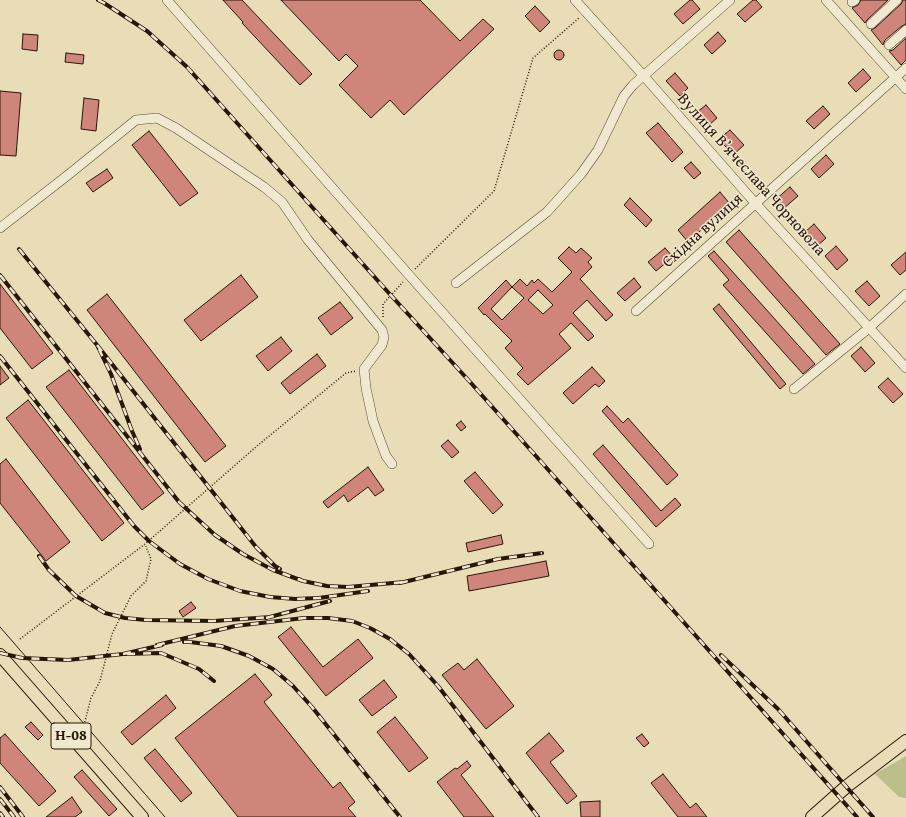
<!DOCTYPE html>
<html>
<head>
<meta charset="utf-8">
<style>
  body { margin:0 }
  canvas { display:block; background:#e8ddb7 }
</style>
</head>
<body>
<canvas width="906" height="817"></canvas>
<script>
const ctx = document.querySelector('canvas').getContext('2d');
ctx.lineJoin = 'round';
function fill(path, color) {
  ctx.fillStyle = color;
  ctx.fill(path, 'evenodd');
}
function shape(rows) {
  const path = new Path2D();
  for (const r of rows) {
    if (r.length === 3) {
      path.moveTo(r[0] + r[2], r[1]);
      path.arc(r[0], r[1], r[2], 0, 2 * Math.PI);
      continue;
    }
    path.moveTo(r[0], r[1]);
    for (let i = 2; i < r.length; i += 2) path.lineTo(r[i], r[i + 1]);
  }
  return path;
}
function stroke(path, color, width, dash) {
  ctx.strokeStyle = color;
  ctx.lineWidth = width;
  ctx.lineCap = dash ? 'butt' : 'round';
  ctx.setLineDash(dash || []);
  ctx.stroke(path);
}
function write(font, color, halo, rows, align = 'center') {
  ctx.font = font + ' "Gentium Book Plus",serif';
  ctx.lineWidth = 3;
  ctx.setLineDash([]);
  ctx.textBaseline = 'middle';
  ctx.strokeStyle = halo;
  ctx.fillStyle = color;
  for (const [text, x, y, turn = 0] of rows) {
    ctx.save();
    ctx.translate(x, y);
    ctx.rotate((+turn || 0) * Math.PI / 180);
    ctx.textAlign = isNaN(turn) ? turn : align;
    if (halo) ctx.strokeText(text, 0, 0);
    ctx.fillText(text, 0, 0);
    ctx.restore();
  }
}
fill(shape([
  [906,756,906,798,899,797,875,774]
]), '#bcbf8a');
const building = shape([
  [223,0,242,0,312,74,300,85,242,23,243,22,223,0],
  [281,0,420,0,460,41,483,19,494,29,404,115,390,100,371,118,339,85,358,66,346,54,339,61,281,0],
  [690,0,692,0,700,9,683,24,674,14,690,0],
  [753,0,756,0,762,7,745,22,737,14,753,0],
  [861,0,888,0,867,20,865,23,852,8,858,5,861,0],
  [903,0,906,0,906,24,902,26,885,40,883,45,871,30,875,28,901,4,903,0],
  [535,6,550,22,540,32,525,16,535,6],
  [718,32,726,41,712,54,704,45,718,32],
  [23,34,38,35,37,51,22,49,23,34],
  [906,38,906,60,901,65,889,51,893,50,906,38],
  [559,55,5],
  [66,53,84,55,83,64,65,62,66,53],
  [863,69,871,78,856,92,848,83,863,69],
  [675,73,688,88,680,96,666,81,675,73],
  [0,91,21,93,16,156,0,155,0,91],
  [84,98,99,100,96,131,81,129,84,98],
  [706,105,717,118,708,126,696,113,706,105],
  [823,106,830,114,814,129,806,121,823,106],
  [658,123,683,152,672,162,646,133,658,123],
  [730,130,744,145,733,155,719,139,730,130],
  [149,131,198,193,180,206,132,145,149,131],
  [826,155,834,164,819,178,811,169,826,155],
  [691,162,701,173,694,179,684,168,691,162],
  [107,169,113,178,93,192,86,183,107,169],
  [790,187,798,196,783,209,775,200,790,187],
  [720,192,730,204,688,242,678,230,720,192],
  [630,198,652,220,646,227,624,205,630,198],
  [814,224,826,238,816,247,804,233,814,224],
  [739,230,840,344,826,355,726,242,739,230],
  [836,246,848,260,837,270,825,256,836,246],
  [569,247,576,253,581,248,592,258,588,262,592,267,580,279,613,315,606,321,587,300,573,313,594,336,588,341,571,323,559,334,571,348,528,385,517,374,523,368,505,348,512,341,485,314,484,315,478,308,506,280,512,287,520,279,527,286,532,280,534,283,538,279,552,292,572,272,558,258,569,247],
  [512,287,524,298,502,320,491,309,512,287],
  [538,290,553,305,543,314,528,300,538,290],
  [665,248,673,257,656,271,648,262,665,248],
  [714,251,815,364,803,374,723,285,729,280,708,256,714,251],
  [906,252,906,270,900,275,891,265,906,252],
  [241,275,258,297,201,341,184,320,241,275],
  [634,278,641,287,625,301,617,293,634,278],
  [867,281,880,296,869,306,855,291,867,281],
  [0,284,53,353,32,369,0,328,0,284],
  [107,294,226,446,205,462,87,310,107,294],
  [340,302,353,318,331,335,318,318,340,302],
  [719,304,786,384,780,389,713,309,719,304],
  [281,337,292,351,268,371,256,356,281,337],
  [861,347,875,363,865,372,851,356,861,347],
  [317,354,326,366,290,394,281,383,317,354],
  [0,366,9,378,0,385,0,366],
  [592,367,605,381,599,387,595,384,573,404,563,393,592,367],
  [69,370,164,493,142,510,46,387,69,370],
  [888,378,903,394,893,403,878,387,888,378],
  [28,400,124,523,102,541,6,418,28,400],
  [607,406,623,423,628,418,678,475,667,485,602,411,607,406],
  [461,421,466,427,461,431,456,425,461,421],
  [448,440,459,452,452,458,441,446,448,440],
  [603,445,661,511,675,498,681,505,656,527,593,454,603,445],
  [6,459,70,542,46,561,0,503,0,464,6,459],
  [368,467,384,490,375,496,368,487,348,502,344,495,328,508,323,502,368,467],
  [475,472,503,505,493,514,464,481,475,472],
  [501,535,503,544,468,552,466,543,501,535],
  [546,561,549,576,469,591,467,576,546,561],
  [191,602,196,608,183,617,179,611,191,602],
  [291,627,323,667,358,639,373,658,326,696,278,637,291,627],
  [477,659,514,706,486,729,442,675,458,663,464,670,477,659],
  [255,674,272,695,264,702,333,788,340,782,355,802,348,808,356,817,238,817,175,738,255,674],
  [384,680,397,697,372,716,359,700,384,680],
  [166,695,176,708,132,745,121,732,166,695],
  [395,717,428,758,409,772,377,732,395,717],
  [31,722,43,735,38,740,25,727,31,722],
  [549,733,564,751,550,762,577,796,567,804,526,753,549,733],
  [5,734,56,791,39,806,0,763,0,738,5,734],
  [642,734,649,743,644,747,636,738,642,734],
  [155,749,192,793,181,802,144,758,155,749],
  [467,761,471,766,461,775,494,817,464,817,437,782,455,768,457,769,467,761],
  [82,770,117,809,109,816,74,777,82,770],
  [663,774,690,808,696,803,707,817,678,817,651,783,663,774],
  [72,797,82,812,75,817,46,817,72,797],
  [600,801,600,817,581,817,580,802,600,801]
]);
fill(building, '#d0857b');
stroke(building, '#281707', 1);
const minor = shape([
  [167,0,409,275,649,544],
  [575,0,643,75,756,204,906,368],
  [826,0,906,89],
  [852,2,855,0],
  [871,24,897,0],
  [889,45,906,30],
  [0,228,68,175,136,120,157,118,176,128,264,187,282,202,308,240,382,330,384,337,382,345,364,369,366,388,373,421,386,456,392,464],
  [456,283,547,212,581,174,598,150,624,96,633,85,730,0],
  [636,311,906,68],
  [794,389,869,328,906,294]
]);
const major = shape([
  [0,655,142,817],
  [812,817,847,786,906,741]
]);
stroke(minor, '#584833', 10);
stroke(major, '#281707', 14);
stroke(shape([
  [415,269,494,191,533,58,579,18],
  [383,317,383,304,403,282],
  [20,639,145,544,257,446,346,373,356,371],
  [84,725,91,698,100,681,112,634,131,596,146,581,151,559,145,544]
]), '#281707', 1.5, [1, 2]);
stroke(minor, '#f0e9d0', 9);
stroke(major, '#e8ddb7', 12);
stroke(shape([
  [0,627,165,817]
]), '#281707', 1);
const rail = shape([
  [98,0,104,3,147,31,187,67,387,291,471,383,857,817],
  [19,249,97,345,111,374,132,431,140,449],
  [0,275,179,502,215,535,243,554,273,570,303,581],
  [97,345,256,547,275,566,280,569],
  [0,356,134,526,149,541,180,564,208,579,240,591,270,597,295,599,319,598,368,591],
  [39,556,49,570,76,596,105,613,125,618,146,620,214,621,271,617],
  [299,579,303,581,327,586,348,587,404,582],
  [400,583,498,559,542,553],
  [266,618,330,601],
  [184,642,190,642,221,646,249,656,273,669,293,686,312,707,400,817],
  [157,645,235,626,304,618,328,618,352,621,370,628,390,639,409,654,438,686,538,817],
  [0,653,22,658,68,660,123,654,161,653,199,669,214,681],
  [123,654,162,645],
  [721,655,778,709,873,817],
  [0,787,23,817],
  [0,799,14,817],
  [0,813,3,817]
]);
stroke(rail, '#281707', 4);
stroke(rail, '#f0e9d0', 2.5, [8]);
for (const [x, y, w] of [
  [71,736,40]
]) {
  const box = new Path2D();
  box.roundRect(x - w / 2, y - 13, w, 26, 3);
  ctx.fillStyle = '#f0e9d0';
  ctx.fill(box);
  stroke(box, '#281707', 1);
}
write('bold 15px', '#281707', null, [
  ["Н-08",71,736]
]);
write('16px', '#281707', '#f0e9d0', [
  ["Вулиця Вʼячеслава Чорновола",751,175,48],
  ["Східна вулиця",703,231,-42]
]);
</script>
</body>
</html>
